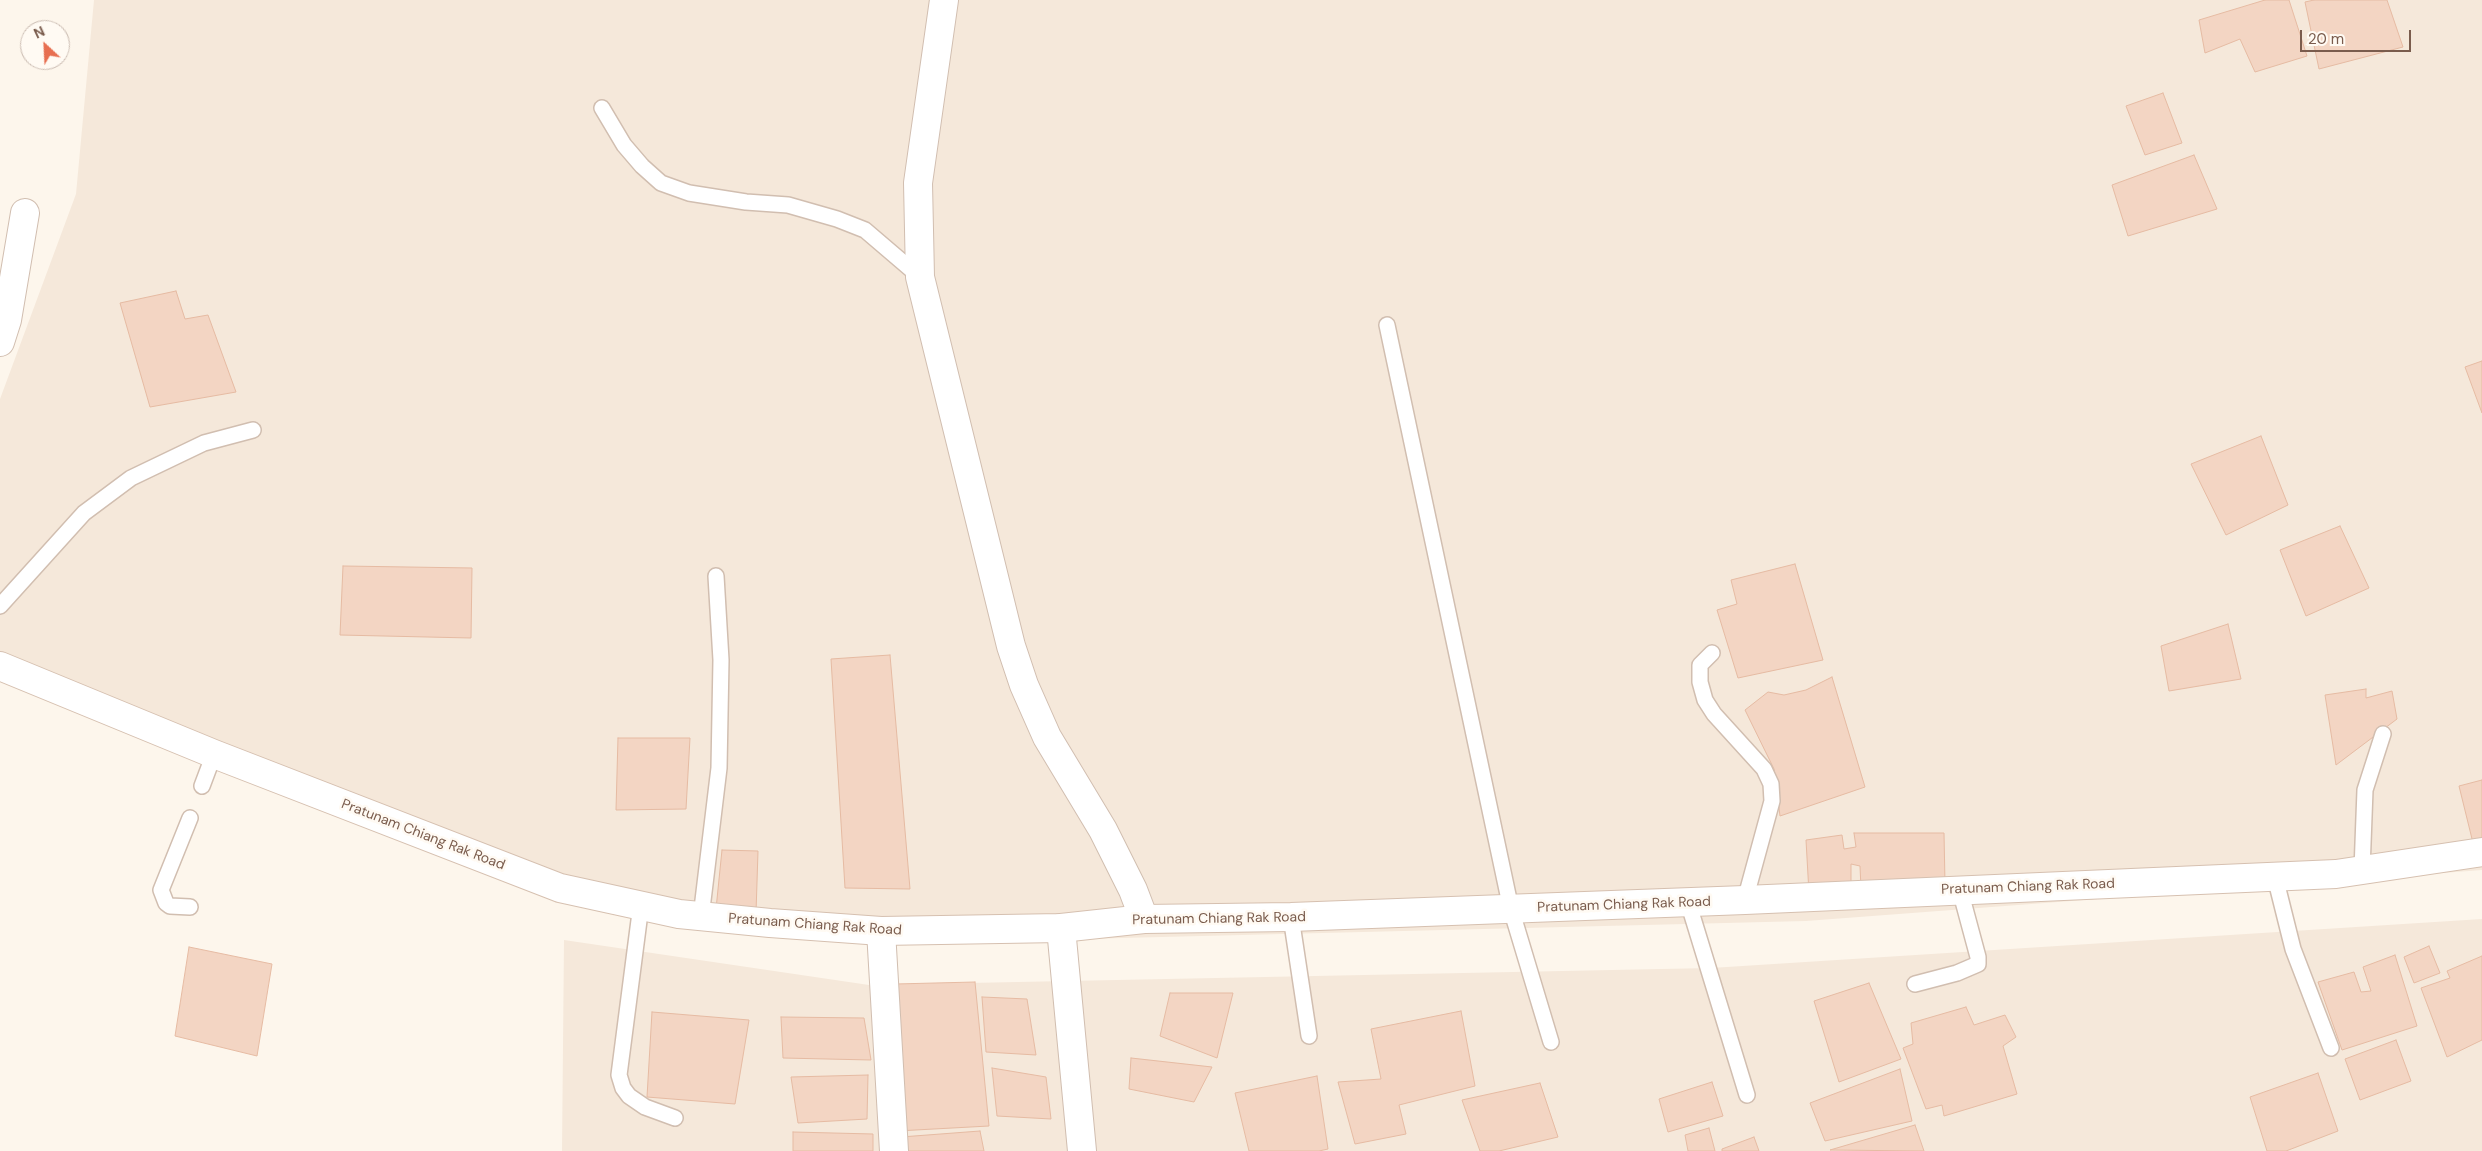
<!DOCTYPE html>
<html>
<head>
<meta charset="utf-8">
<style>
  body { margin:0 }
  #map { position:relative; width:2482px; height:1151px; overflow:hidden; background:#fdf6ec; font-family:"DM Sans",sans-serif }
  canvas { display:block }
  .north { position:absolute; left:20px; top:20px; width:50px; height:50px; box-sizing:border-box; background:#fffaf3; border:1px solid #cabbb1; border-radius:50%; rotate:335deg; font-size:14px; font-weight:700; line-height:20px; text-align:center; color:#7a5c4d }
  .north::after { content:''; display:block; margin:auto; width:18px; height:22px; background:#e76f51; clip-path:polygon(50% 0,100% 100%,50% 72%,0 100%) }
  .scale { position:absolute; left:2300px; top:30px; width:111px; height:22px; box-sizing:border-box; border:2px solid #7a5c4d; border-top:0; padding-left:6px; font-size:15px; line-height:18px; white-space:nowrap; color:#7a5c4d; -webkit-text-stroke:4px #fffaf3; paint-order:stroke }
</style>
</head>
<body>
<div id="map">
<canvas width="2482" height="1151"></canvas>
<div class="north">N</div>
<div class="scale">20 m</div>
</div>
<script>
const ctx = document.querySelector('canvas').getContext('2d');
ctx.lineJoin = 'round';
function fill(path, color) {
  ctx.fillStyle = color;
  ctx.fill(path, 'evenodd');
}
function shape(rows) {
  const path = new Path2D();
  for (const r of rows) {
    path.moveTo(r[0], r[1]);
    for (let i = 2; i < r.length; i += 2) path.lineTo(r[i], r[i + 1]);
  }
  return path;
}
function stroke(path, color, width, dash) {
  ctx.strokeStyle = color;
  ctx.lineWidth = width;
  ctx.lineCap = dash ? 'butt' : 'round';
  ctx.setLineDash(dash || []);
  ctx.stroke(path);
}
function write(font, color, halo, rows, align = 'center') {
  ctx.font = font + ' "DM Sans",sans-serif';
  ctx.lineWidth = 5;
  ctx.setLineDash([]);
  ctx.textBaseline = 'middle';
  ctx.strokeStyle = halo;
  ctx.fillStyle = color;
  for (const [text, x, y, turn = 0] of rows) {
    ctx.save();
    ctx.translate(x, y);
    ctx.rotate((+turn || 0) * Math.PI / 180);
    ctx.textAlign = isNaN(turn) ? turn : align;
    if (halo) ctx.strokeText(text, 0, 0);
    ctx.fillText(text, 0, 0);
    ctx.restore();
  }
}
fill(shape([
  [94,0,2482,0,2482,870,1806,921,880,944,627,910,0,659,0,399,76,194],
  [2482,919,2482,1151,562,1151,564,940,869,985,1711,968]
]), '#f5e8da');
const building = shape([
  [2265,0,2289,0,2307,56,2255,72,2240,39,2205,53,2199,20,2265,0],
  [2314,0,2387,0,2403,47,2319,69,2305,2,2314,0],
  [2163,93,2182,143,2145,155,2126,106,2163,93],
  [2194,155,2217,209,2128,236,2112,185,2194,155],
  [176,291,185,319,208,315,236,392,150,407,120,303,176,291],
  [2482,361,2482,413,2465,367,2482,361],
  [2261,436,2288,505,2226,535,2191,464,2261,436],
  [2340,526,2369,588,2306,616,2280,550,2340,526],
  [1795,564,1823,660,1738,678,1717,610,1737,604,1731,580,1795,564],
  [343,566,472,568,471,638,340,635,343,566],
  [2228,624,2241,679,2169,691,2161,646,2228,624],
  [890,655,910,889,845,888,831,659,890,655],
  [1832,677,1865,787,1780,816,1774,769,1745,710,1768,692,1784,695,1806,690,1832,677],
  [2366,689,2366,698,2392,691,2397,719,2336,765,2325,695,2366,689],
  [618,738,690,738,686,809,616,810,618,738],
  [2482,780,2482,845,2474,847,2459,786,2482,780],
  [1854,833,1944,833,1945,884,1861,889,1860,866,1851,864,1851,890,1809,893,1806,840,1842,835,1844,849,1856,847,1854,833],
  [722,850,758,851,756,913,716,909,722,850],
  [2429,946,2440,973,2414,983,2404,957,2429,946],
  [189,947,272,964,257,1056,175,1036,189,947],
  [2395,955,2417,1026,2342,1050,2318,982,2354,972,2361,992,2371,991,2363,967,2395,955],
  [2482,956,2482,1040,2447,1057,2421,988,2450,978,2447,971,2482,956],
  [975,982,989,1126,897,1131,895,984,975,982],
  [1869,983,1901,1059,1839,1082,1814,1001,1869,983],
  [1170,993,1233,993,1217,1058,1160,1036,1170,993],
  [982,997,1027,999,1036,1055,986,1052,982,997],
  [1966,1007,1974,1025,2005,1015,2016,1037,2003,1046,2017,1094,1944,1116,1942,1105,1926,1109,1903,1048,1913,1044,1911,1023,1966,1007],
  [1461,1011,1475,1086,1399,1105,1406,1134,1355,1144,1338,1082,1381,1079,1371,1029,1461,1011],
  [652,1012,749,1020,735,1104,647,1097,652,1012],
  [781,1017,864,1018,871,1060,783,1058,781,1017],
  [2396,1040,2411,1081,2360,1100,2345,1059,2396,1040],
  [1131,1058,1212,1067,1194,1102,1129,1089,1131,1058],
  [992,1068,1046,1077,1051,1119,997,1116,992,1068],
  [1900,1069,1912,1121,1825,1141,1810,1103,1900,1069],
  [2318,1073,2338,1131,2286,1151,2267,1151,2250,1097,2318,1073],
  [868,1075,867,1119,798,1123,791,1077,868,1075],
  [1317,1076,1328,1149,1319,1151,1249,1151,1235,1093,1317,1076],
  [1712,1082,1723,1116,1668,1132,1659,1099,1712,1082],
  [1540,1083,1558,1137,1499,1151,1480,1151,1462,1100,1540,1083],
  [1915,1125,1924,1151,1830,1150,1915,1125],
  [1709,1128,1715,1151,1688,1151,1685,1135,1709,1128],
  [980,1131,984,1151,902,1151,901,1137,980,1131],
  [793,1132,873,1134,873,1151,793,1151,793,1132],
  [1754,1137,1759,1151,1722,1151,1722,1149,1754,1137]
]);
fill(building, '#f3d5c3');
stroke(building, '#e6bba3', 1);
const lane = shape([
  [602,108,624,145,642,166,661,183,689,193,746,202,788,205,837,219,865,230,920,277],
  [1387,325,1511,909,1551,1042],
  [0,606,84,513,131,478,204,443,253,430],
  [1712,653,1700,665,1700,682,1705,700,1714,714,1764,769,1771,784,1772,801,1745,900],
  [202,786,214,754],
  [190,818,161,890,166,903,170,906,190,907],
  [2362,870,2365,790,2383,734],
  [2275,877,2293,949,2331,1048],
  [1688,902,1747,1095],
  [641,905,619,1075,623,1088,629,1096,645,1107,675,1118],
  [701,917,719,768,721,660,716,576],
  [1291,917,1309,1036],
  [1915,984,1957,973,1978,964,1978,957,1960,890]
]);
const street = shape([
  [944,0,918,183,920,277,1011,646,1024,685,1047,737,1103,830,1133,890,1144,919],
  [0,342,7,320,25,213],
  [1061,928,1082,1151],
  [881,931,894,1151]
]);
const secondary = shape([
  [0,666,214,754,560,888,679,914,770,923,881,931,1061,928,1144,919,1291,917,1745,900,2336,874,2482,852]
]);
stroke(lane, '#d1beb0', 18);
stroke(street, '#d1beb0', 30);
stroke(secondary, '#d6c0b0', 30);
stroke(lane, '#fff', 15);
stroke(street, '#fff', 28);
stroke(secondary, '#fff', 28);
write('14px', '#7a5c4d', '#fffaf3', [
  ["Pratunam Chiang Rak Road",423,835,21],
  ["Pratunam Chiang Rak Road",2028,887,-2],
  ["Pratunam Chiang Rak Road",1624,905,-2],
  ["Pratunam Chiang Rak Road",1219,919,-1],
  ["Pratunam Chiang Rak Road",815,925,4]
]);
</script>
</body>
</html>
